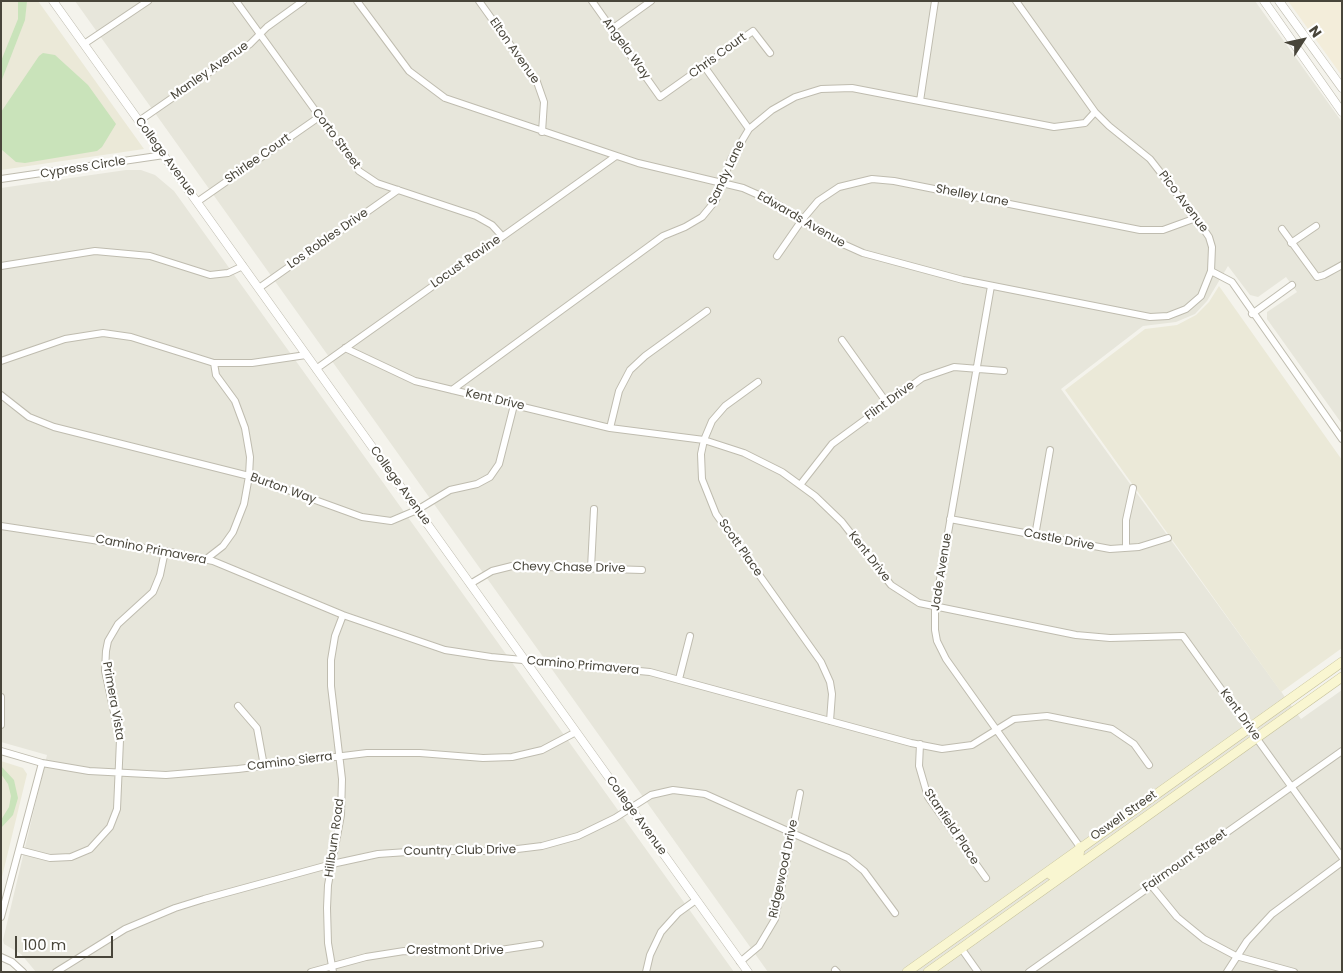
<!DOCTYPE html>
<html>
<head>
<meta charset="utf-8">
<style>
  body { margin:0 }
  #map { position:relative; width:1343px; height:973px; overflow:hidden; background:#f4f3ec; font-family:Poppins,sans-serif }
  canvas { display:block }
  .frame { position:absolute; inset:0; border:2px solid #48453a; pointer-events:none }
  .north { position:absolute; left:1278px; top:15px; width:50px; height:50px; -webkit-text-stroke:4px #fff; paint-order:stroke; rotate:55deg; font-size:14px; font-weight:700; line-height:20px; text-align:center; color:#48453a }
  .north::after { content:''; display:block; margin:auto; width:18px; height:22px; background:#48453a; clip-path:polygon(50% 0,100% 100%,50% 72%,0 100%) }
  .scale { position:absolute; left:15px; top:936px; width:98px; height:22px; box-sizing:border-box; border:2px solid #48453a; border-top:0; padding-left:6px; font-size:15px; line-height:18px; white-space:nowrap; color:#48453a; -webkit-text-stroke:4px #fff; paint-order:stroke }
</style>
</head>
<body>
<div id="map">
<canvas width="1343" height="973"></canvas>
<div class="frame"></div>
<div class="north">N</div>
<div class="scale">100 m</div>
</div>
<script>
const ctx = document.querySelector('canvas').getContext('2d');
ctx.lineJoin = 'round';
function fill(path, color) {
  ctx.fillStyle = color;
  ctx.fill(path, 'evenodd');
}
function shape(rows) {
  const path = new Path2D();
  for (const r of rows) {
    path.moveTo(r[0], r[1]);
    for (let i = 2; i < r.length; i += 2) path.lineTo(r[i], r[i + 1]);
  }
  return path;
}
function stroke(path, color, width, dash) {
  ctx.strokeStyle = color;
  ctx.lineWidth = width;
  ctx.lineCap = dash ? 'butt' : 'round';
  ctx.setLineDash(dash || []);
  ctx.stroke(path);
}
function write(font, color, halo, rows, align = 'center') {
  ctx.font = font + ' Poppins,sans-serif';
  ctx.lineWidth = 4.5;
  ctx.setLineDash([]);
  ctx.textBaseline = 'middle';
  ctx.strokeStyle = halo;
  ctx.fillStyle = color;
  for (const [text, x, y, turn = 0] of rows) {
    ctx.save();
    ctx.translate(x, y);
    ctx.rotate((+turn || 0) * Math.PI / 180);
    ctx.textAlign = isNaN(turn) ? turn : align;
    if (halo) ctx.strokeText(text, 0, 0);
    ctx.fillText(text, 0, 0);
    ctx.restore();
  }
}
fill(shape([
  [75,1,1255,1,1342,122,1342,424,1267,319,1267,312,1297,292,1286,277,1258,297,1250,295,1228,266,1207,301,1195,314,1176,322,1143,326,1061,389,1301,719,1342,690,1342,972,768,972],
  [126,170,141,170,155,175,174,191,734,972,36,972,21,954,4,944,3,940,47,755,1,742,1,188]
]), '#e7e6db');
fill(shape([
  [1288,1,1342,1,1342,76]
]), '#f3edda');
fill(shape([
  [1,1,38,1,144,149,1,170],
  [1219,286,1342,460,1342,648,1281,692,1065,390,1145,329,1177,325,1196,315,1209,302],
  [1,761,23,768,27,774,1,881]
]), '#ebe9d8');
fill(shape([
  [18,1,27,1,25,20,1,82,1,61,18,19],
  [43,53,55,55,88,85,116,124,102,147,97,151,25,163,16,162,1,149,1,112,39,56],
  [1,766,14,780,18,798,13,815,1,828,1,820,9,807,11,796,8,784,1,774]
]), '#c9e3ba');
const minor = shape([
  [236,1,359,171,377,183,476,216,492,225,502,236],
  [357,1,409,71,445,98,638,163,743,188,772,201,834,240,863,253,963,280,1150,317,1168,316,1186,309,1201,296,1211,271],
  [479,1,537,82,544,102,542,132],
  [592,1,660,97,753,31,770,53],
  [1016,1,1095,112,1109,126,1150,159,1196,218,1209,237,1212,247,1211,271,1232,282,1342,439],
  [612,29,651,1],
  [84,44,148,1],
  [704,66,749,129],
  [920,101,935,1],
  [139,121,250,44,267,27,303,1],
  [1,179,164,155],
  [197,202,319,117],
  [1282,229,1317,277,1324,275,1342,265],
  [1291,243,1316,226],
  [777,256,802,220,818,201,839,187,872,179,894,181,1140,230,1163,230,1196,218],
  [1,266,95,251,150,256,210,275,228,273,243,266],
  [991,286,935,608,935,630,937,641,946,659,1080,847],
  [259,288,398,190],
  [1252,314,1292,285],
  [842,340,887,403],
  [345,348,415,381,610,428,704,440,744,453,782,472,815,496,842,522,891,585,919,603,1076,635,1110,638,1183,636,1342,857],
  [1,361,65,339,103,333,131,337,214,363,252,363,306,355],
  [316,369,616,156],
  [758,382,725,406,712,421,704,440,701,454,702,479,716,514,821,662,830,682,832,694,830,721],
  [452,390,663,236,685,227,702,217,716,200,731,159,749,129,772,110,795,97,821,89,852,88,1054,127,1085,123,1095,112],
  [1,395,29,417,54,427,249,476,362,517,391,521,417,510,450,490,477,484,490,477,499,464,514,405],
  [610,428,619,391,630,370,645,356,707,311],
  [800,485,832,444,922,378,954,367,1004,371],
  [950,519,1110,549,1139,547,1168,538],
  [1,526,165,551,213,561,343,615,445,650,491,657,650,672,911,743,942,749,972,745,1014,719,1047,716,1112,729,1134,744,1149,765],
  [1035,536,1050,450],
  [1126,548,1126,520,1133,488],
  [205,560,223,546,233,532,244,504,249,476,250,457,245,428,235,401,216,375,214,363],
  [591,568,594,509],
  [470,584,492,571,512,566,642,570],
  [679,679,690,636],
  [1,697,1,725],
  [238,706,257,728,264,766],
  [920,744,919,766,928,797,986,878],
  [1,751,42,763,89,771,166,775,238,769,367,753,420,753,483,758,512,757,542,750,576,732],
  [19,850,50,858,71,857,90,849,110,827,117,809,120,740,105,671,106,651,108,641,118,624,153,592,160,575,165,551],
  [1151,885,1177,917,1204,939,1236,956,1294,972],
  [1,917,42,763],
  [961,948,978,972],
  [1,957,12,962,23,972],
  [740,962,759,946,775,919,800,793],
  [835,970,837,972],
  [56,972,125,929,175,908,204,899,332,864,378,854,422,851,501,851,542,846,578,836,615,818,651,795,673,790,705,794,848,858,864,871,895,913],
  [311,972,366,957,404,951,487,952,540,944],
  [333,972,328,943,327,908,328,885,341,815,342,779,331,686,331,660,335,636,343,615],
  [646,972,650,955,661,932,678,913,696,900],
  [1029,972,1342,751],
  [1227,972,1247,941,1272,914,1342,862]
]);
const tertiary = shape([
  [53,1,748,972],
  [1264,1,1342,112],
  [1279,1,1342,88]
]);
const secondary = shape([
  [1051,875,1079,856,1080,847],
  [907,972,1342,662],
  [928,972,1342,677]
]);
stroke(minor, '#bfbcaf', 8);
stroke(tertiary, '#bfbcaf', 9);
stroke(secondary, '#c6c29a', 10);
stroke(minor, '#fff', 6);
stroke(tertiary, '#fff', 8);
stroke(secondary, '#f9f6d1', 9);
write('12px', '#48453a', '#fff', [
  ["Angela Way",626,49,54],
  ["Elton Avenue",514,51,55],
  ["Chris Court",718,56,-36],
  ["Manley Avenue",210,71,-35],
  ["Corto Street",336,139,53],
  ["College Avenue",165,157,54],
  ["Shirlee Court",258,159,-35],
  ["Cypress Circle",83,168,-9],
  ["Sandy Lane",727,173,-65],
  ["Shelley Lane",972,196,11],
  ["Pico Avenue",1183,202,53],
  ["Edwards Avenue",801,220,30],
  ["Los Robles Drive",328,239,-35],
  ["Locust Ravine",466,262,-35],
  ["Kent Drive",495,400,13],
  ["Flint Drive",890,401,-36],
  ["College Avenue",400,486,54],
  ["Burton Way",283,489,20],
  ["Castle Drive",1059,540,11],
  ["Scott Place",740,548,55],
  ["Camino Primavera",151,550,11],
  ["Kent Drive",869,557,52],
  ["Chevy Chase Drive",569,568,1],
  ["Jade Avenue",942,572,-81],
  ["Camino Primavera",583,666,5],
  ["Primera Vista",113,701,80],
  ["Kent Drive",1240,715,54],
  ["Camino Sierra",290,762,-7],
  ["College Avenue",636,816,54],
  ["Oswell Street",1124,816,-35],
  ["Stanfield Place",951,827,56],
  ["Hillburn Road",335,838,-82],
  ["Country Club Drive",460,851,-1],
  ["Fairmount Street",1185,861,-35],
  ["Ridgewood Drive",784,869,-78],
  ["Crestmont Drive",455,951]
]);
</script>
</body>
</html>
